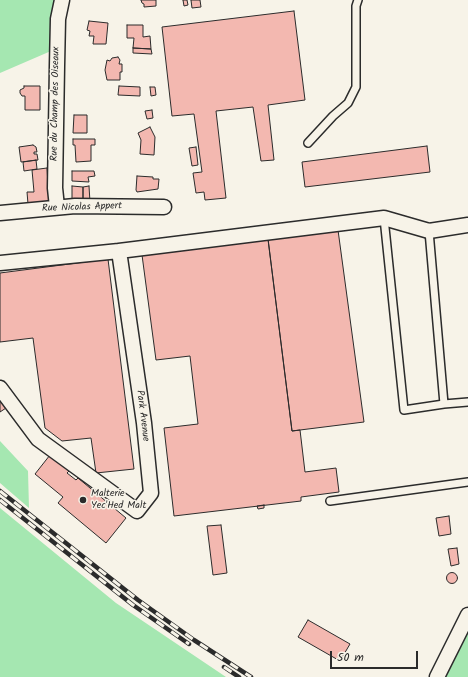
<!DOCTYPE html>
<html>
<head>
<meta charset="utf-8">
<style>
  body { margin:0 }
  #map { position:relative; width:468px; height:677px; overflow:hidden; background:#f7f3e8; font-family:Kalam,sans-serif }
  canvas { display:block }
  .scale { position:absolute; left:330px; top:651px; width:88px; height:18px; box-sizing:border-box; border:2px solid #2b2b2b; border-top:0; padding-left:5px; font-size:12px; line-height:14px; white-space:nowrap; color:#2b2b2b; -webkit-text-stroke:3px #f7f3e8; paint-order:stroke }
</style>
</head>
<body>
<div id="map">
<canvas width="468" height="677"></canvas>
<div class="scale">50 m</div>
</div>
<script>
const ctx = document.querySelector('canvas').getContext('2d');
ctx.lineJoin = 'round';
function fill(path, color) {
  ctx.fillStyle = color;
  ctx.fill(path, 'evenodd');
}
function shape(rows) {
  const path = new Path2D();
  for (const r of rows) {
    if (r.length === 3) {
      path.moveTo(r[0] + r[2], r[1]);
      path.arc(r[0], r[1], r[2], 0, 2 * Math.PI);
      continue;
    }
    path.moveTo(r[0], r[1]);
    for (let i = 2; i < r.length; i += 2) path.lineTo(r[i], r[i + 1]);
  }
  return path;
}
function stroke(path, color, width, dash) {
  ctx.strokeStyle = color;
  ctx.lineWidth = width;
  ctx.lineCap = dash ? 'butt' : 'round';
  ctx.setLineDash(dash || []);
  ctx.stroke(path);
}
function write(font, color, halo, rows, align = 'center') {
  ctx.font = font + ' Kalam,sans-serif';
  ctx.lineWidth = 3;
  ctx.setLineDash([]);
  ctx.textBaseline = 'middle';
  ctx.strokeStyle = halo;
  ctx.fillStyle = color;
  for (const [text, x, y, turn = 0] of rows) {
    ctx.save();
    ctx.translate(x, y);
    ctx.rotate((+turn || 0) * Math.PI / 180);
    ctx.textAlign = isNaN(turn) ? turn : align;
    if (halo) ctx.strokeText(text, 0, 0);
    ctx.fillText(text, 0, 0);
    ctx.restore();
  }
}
fill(shape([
  [0,0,56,0,51,51,0,73],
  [0,441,28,471,29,508,0,483],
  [0,508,116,603,226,677,0,677],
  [468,625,468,677,443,677]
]), '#a5e7b1');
const building = shape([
  [141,0,156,0,156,6,144,7,144,4,142,3,141,0],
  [183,0,187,0,188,5,184,6,183,0],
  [191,0,200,0,201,7,192,8,191,0],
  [294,11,305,100,268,105,274,160,261,161,253,107,216,111,226,198,205,200,204,192,196,193,193,173,202,172,194,114,172,116,162,27,294,11],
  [89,21,108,23,106,44,93,44,94,36,89,36,90,31,87,30,89,21],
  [127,25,143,25,143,37,150,36,151,49,133,48,134,38,127,38,127,25],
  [133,48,151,49,152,54,133,53,133,48],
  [118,57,120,60,119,64,122,64,122,72,120,72,120,80,107,80,105,70,107,60,110,61,112,58,118,57],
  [24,86,40,86,40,110,25,110,25,96,22,96,20,93,20,90,24,88,24,86],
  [119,86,140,87,140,96,118,95,119,86],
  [150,87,155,87,156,95,151,96,150,87],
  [152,110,153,118,147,119,145,111,152,110],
  [74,115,87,115,87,133,73,133,74,115],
  [150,127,155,137,154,155,140,154,141,140,138,133,150,127],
  [73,139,95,139,95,145,91,145,91,161,76,162,75,145,73,145,73,139],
  [33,145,36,147,37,152,34,152,34,154,37,154,38,160,21,162,19,147,33,145],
  [427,146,430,172,305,187,302,162,427,146],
  [196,147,198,165,192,166,189,148,196,147],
  [36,160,37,169,24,171,23,162,36,160],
  [47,168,49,201,28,204,27,192,34,192,32,170,47,168],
  [72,171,94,171,95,176,88,177,89,182,72,181,72,171],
  [137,176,153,177,153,179,159,179,158,189,137,192,136,190,137,176],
  [72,186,83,187,83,202,72,202,72,186],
  [89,186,90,202,83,202,83,187,89,186],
  [338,230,364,422,292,431,268,239,338,230],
  [268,239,292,431,300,430,305,472,336,468,339,492,301,497,301,501,174,516,164,428,198,424,190,356,156,360,142,255,268,239],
  [108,259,134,469,96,473,91,438,62,441,45,428,33,338,0,342,0,273,108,259],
  [0,400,6,408,0,412,0,400],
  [50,455,69,471,67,473,76,480,78,478,126,518,106,543,58,503,63,497,35,474,50,455],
  [264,505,264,508,258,509,257,506,264,505],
  [449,516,451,534,439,536,436,518,449,516],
  [221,525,227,573,213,575,207,526,221,525],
  [457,548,459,564,451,566,448,549,457,548],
  [452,578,5.5],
  [308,620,350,644,340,661,298,637,308,620]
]);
fill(building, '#f3b8b0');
stroke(building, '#2b2b2b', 1);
const lane = shape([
  [308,143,333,116,348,103,356,87,356,6,358,0],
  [384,218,404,410,444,404,429,231],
  [444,404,468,402],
  [330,501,468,482]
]);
const street = shape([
  [57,207,55,188,57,66,58,19,62,0],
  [0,213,75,206,164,207],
  [0,263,119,251,384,218,429,231,468,225],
  [0,388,38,439,137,511,151,493,144,423,119,251],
  [437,677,468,615]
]);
stroke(lane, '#2b2b2b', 10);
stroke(street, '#2b2b2b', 17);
stroke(lane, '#f7f3e8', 7);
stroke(street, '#f7f3e8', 14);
const rail = shape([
  [0,491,138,600,194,640,251,677],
  [0,500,133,605,189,644],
  [224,667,239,677]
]);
stroke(rail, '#2b2b2b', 4.5);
stroke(rail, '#f7f3e8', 3, [9]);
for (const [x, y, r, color] of [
  [83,500,4,"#2b2b2b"]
]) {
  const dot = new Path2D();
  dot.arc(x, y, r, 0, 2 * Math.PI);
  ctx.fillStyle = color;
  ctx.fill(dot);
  stroke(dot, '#f7f3e8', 1.5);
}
write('10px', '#2b2b2b', '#f7f3e8', [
  ["Rue du Champ des Oiseaux",56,104,-89],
  ["Rue Nicolas Appert",82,208,-2],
  ["Park Avenue",142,416,83]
]);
write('10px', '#2b2b2b', '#f7f3e8', [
  ["Malterie",91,494],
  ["Yec'Hed Malt",91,506]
], 'left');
</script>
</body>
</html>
